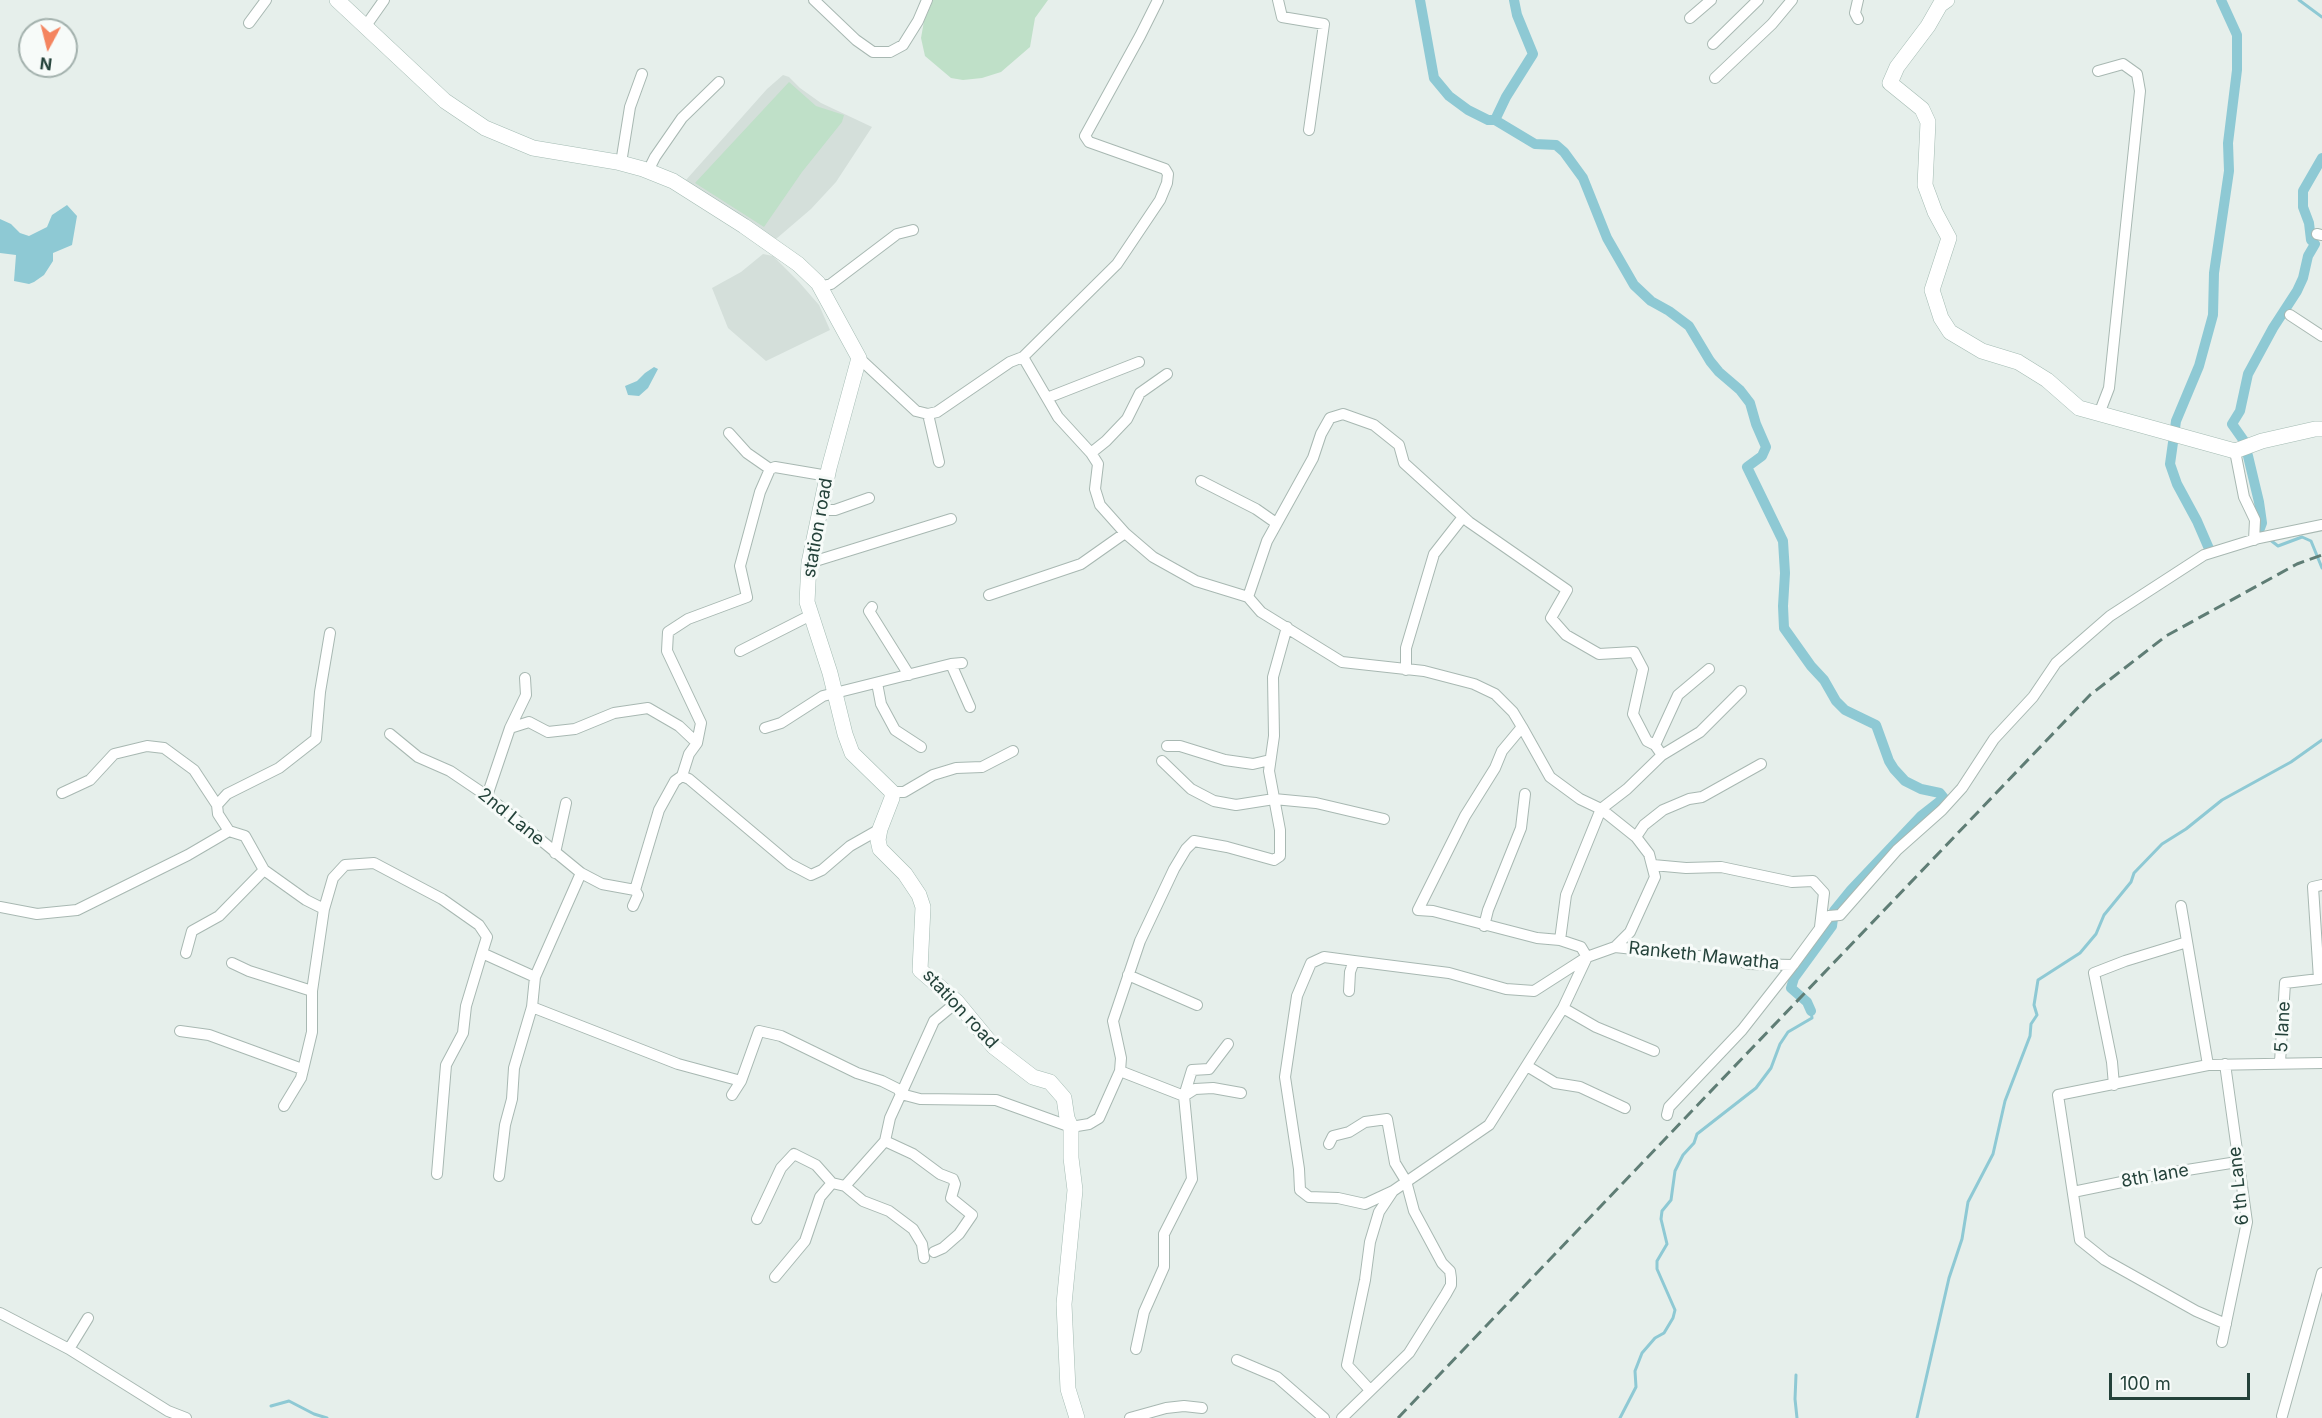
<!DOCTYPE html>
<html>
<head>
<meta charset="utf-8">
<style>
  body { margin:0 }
  #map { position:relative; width:2322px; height:1418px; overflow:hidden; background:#e6efeb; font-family:Inter,sans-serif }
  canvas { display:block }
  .north { position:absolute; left:18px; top:18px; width:60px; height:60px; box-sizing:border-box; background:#f7fbf9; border:2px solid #a3b1ad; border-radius:50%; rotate:187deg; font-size:16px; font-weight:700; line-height:24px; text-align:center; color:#24423a }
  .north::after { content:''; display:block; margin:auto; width:21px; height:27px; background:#f4845f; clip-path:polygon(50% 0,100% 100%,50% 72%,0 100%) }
  .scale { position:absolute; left:2109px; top:1373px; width:141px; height:27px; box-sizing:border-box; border:3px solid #24423a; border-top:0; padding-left:8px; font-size:18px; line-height:21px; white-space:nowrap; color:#24423a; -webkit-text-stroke:4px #f7fbf9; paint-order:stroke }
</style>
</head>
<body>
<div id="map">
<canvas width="2322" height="1418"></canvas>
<div class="north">N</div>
<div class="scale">100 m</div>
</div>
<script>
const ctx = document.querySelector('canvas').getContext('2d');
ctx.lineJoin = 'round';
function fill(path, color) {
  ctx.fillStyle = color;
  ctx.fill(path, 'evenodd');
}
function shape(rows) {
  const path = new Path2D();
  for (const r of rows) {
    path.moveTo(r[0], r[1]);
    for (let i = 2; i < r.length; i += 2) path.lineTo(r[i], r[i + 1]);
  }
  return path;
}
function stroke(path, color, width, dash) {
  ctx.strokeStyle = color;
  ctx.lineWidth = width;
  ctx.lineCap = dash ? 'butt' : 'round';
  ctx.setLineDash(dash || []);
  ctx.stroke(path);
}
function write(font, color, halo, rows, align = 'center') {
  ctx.font = font + ' Inter,sans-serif';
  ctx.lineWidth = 6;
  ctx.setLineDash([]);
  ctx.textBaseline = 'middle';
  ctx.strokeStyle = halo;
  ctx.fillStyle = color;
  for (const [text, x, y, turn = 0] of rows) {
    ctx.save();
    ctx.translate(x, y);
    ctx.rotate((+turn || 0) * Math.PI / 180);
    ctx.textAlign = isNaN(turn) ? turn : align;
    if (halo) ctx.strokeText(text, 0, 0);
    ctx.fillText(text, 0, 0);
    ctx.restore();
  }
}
fill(shape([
  [783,75,789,77,800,88,821,103,872,127,836,182,811,209,776,239,697,190,686,180,767,89],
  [763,254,773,256,799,282,819,305,830,330,766,361,728,328,712,288,741,272]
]), '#d4dfda');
fill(shape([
  [933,0,1048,0,1035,18,1030,47,1001,72,982,78,963,80,951,78,925,56,921,38,924,21],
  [789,82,816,106,844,115,842,122,802,172,764,227,695,183]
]), '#bfe0c8');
fill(shape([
  [67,205,77,216,72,245,53,253,53,261,44,275,34,282,29,284,14,281,16,255,0,253,0,219,11,224,20,233,29,236,47,227,52,215],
  [654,367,658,369,648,388,639,396,628,395,625,386,637,381,645,373]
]), '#8ec9d4');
stroke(shape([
  [2299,0,2322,17],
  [2269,539,2278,546,2302,537,2311,541,2322,568],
  [1796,1375,1795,1399,1797,1418],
  [271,1406,289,1401,314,1414,327,1418],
  [1620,1418,1636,1387,1635,1371,1642,1353,1655,1338,1664,1333,1673,1318,1675,1310,1657,1269,1657,1261,1667,1244,1661,1219,1662,1211,1671,1200,1675,1171,1683,1155,1694,1143,1697,1134,1756,1088,1771,1068,1780,1044,1788,1032,1812,1018,1811,1011],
  [1917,1418,1949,1278,1962,1239,1968,1202,1993,1154,2005,1101,2030,1036,2031,1024,2037,1015,2034,1005,2038,980,2080,953,2096,934,2104,915,2131,882,2134,873,2162,844,2186,829,2222,800,2291,762,2322,740]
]), '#8ec9d4', 3);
stroke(shape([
  [1420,0,1434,78,1449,96,1468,110,1488,120,1495,120],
  [1514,0,1517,15,1533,54,1506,97,1495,120,1535,144,1556,145,1564,152,1583,178,1607,238,1634,285,1651,301,1669,311,1689,326,1710,361,1719,372,1740,390,1750,403,1756,424,1766,447,1762,456,1747,467,1783,541,1785,573,1783,606,1784,628,1811,666,1824,680,1836,701,1845,710,1876,725,1889,761,1894,769,1905,781,1921,789,1940,793,1944,798,1921,816,1851,890,1834,911,1832,926,1794,978,1791,988,1807,1002,1811,1011],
  [2259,531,2262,523,2259,502,2248,456,2244,441,2232,424,2240,411,2248,374,2273,328,2297,291,2303,278,2308,256,2315,244,2311,240,2309,223,2303,207,2303,191,2322,158],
  [2210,551,2197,521,2177,484,2170,464,2176,421,2199,366,2213,315,2214,273,2229,171,2228,143,2237,70,2237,35,2221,0]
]), '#8ec9d4', 10);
const street = shape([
  [814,0,856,40,873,52,890,52,903,45,918,21,927,0],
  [1278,0,1282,17,1324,24,1309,130],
  [1858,0,1855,13,1858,19],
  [1690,18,1711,0],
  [249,23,266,0],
  [365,27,384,0],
  [1713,44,1758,0],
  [2098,71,2123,64,2137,74,2140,91,2109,388,2099,414],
  [1715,78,1772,24,1792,0],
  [621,163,630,107,642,74],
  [648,171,655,157,682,118,719,82],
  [2317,234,2322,235],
  [820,287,831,284,897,234,913,230],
  [2290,315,2322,336],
  [1023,357,1117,264,1160,200,1167,183,1168,174,1165,169,1089,142,1085,136,1140,36,1158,0],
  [859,358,916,411,928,414,937,412,1010,362,1023,357,1058,417,1091,453,1098,464,1095,489,1100,505,1125,533,1153,557,1196,581,1248,597,1267,541,1313,458,1321,434,1330,418,1343,414,1374,425,1399,445,1404,463,1469,522,1567,590,1551,618,1566,635,1599,654,1634,652,1643,669,1633,714,1647,741,1655,745,1662,755,1627,789,1601,809,1566,895,1560,940],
  [1047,398,1139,362],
  [928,414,939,462],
  [729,433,747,453,770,469,775,467,828,476],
  [2235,451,2244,497,2255,520,2254,540],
  [1091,453,1106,441,1127,419,1140,393,1167,374],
  [1201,481,1256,509,1276,523],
  [820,510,835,510,869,498],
  [809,563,951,519],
  [989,595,1081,564,1125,533],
  [1248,597,1261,612,1342,662,1424,671,1474,684,1495,694,1513,712,1522,727,1550,777,1580,799,1601,809,1636,837,1649,854,1655,877,1630,932,1615,947,1587,957,1563,1008,1489,1125,1393,1191,1365,1204,1338,1198,1309,1197,1300,1190,1299,1169,1285,1077,1297,996,1311,963,1324,957,1354,961,1449,973,1506,989,1534,991,1587,957,1581,947,1560,940,1537,938,1433,911,1418,910,1465,816,1495,768,1502,751,1522,727],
  [872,607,869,611,909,675],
  [740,651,811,615],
  [951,664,970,707],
  [1406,670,1406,648,1434,554,1463,517],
  [877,683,881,704,895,730,921,747],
  [510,728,529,722,548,732,575,729,614,713,648,708,679,726,697,743],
  [765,728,781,723,823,696,951,664,962,663],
  [390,734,418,757,450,771,487,796,581,873,602,884,635,890],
  [1655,745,1678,695,1709,669],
  [1167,746,1180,746,1225,760,1253,764,1270,760],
  [1662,755,1700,732,1741,691],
  [1162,761,1191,789,1214,801,1236,805,1274,799,1316,803,1384,819],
  [682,776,689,779,790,864,811,875,822,870,850,846,880,829],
  [892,792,904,792,933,775,956,768,982,767,1013,751],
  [62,793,90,780,114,754,147,746,164,748,194,770,217,805,218,814,229,831],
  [487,796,510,728,526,695,525,678],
  [217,805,227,794,279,768,316,739,320,692,330,633],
  [1636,837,1644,825,1663,810,1689,799,1702,797,1761,764],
  [555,853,566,803],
  [1653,865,1686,868,1721,867,1792,882,1813,881,1824,893,1820,927],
  [633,906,638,895,635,890,659,810,675,781,682,776,689,754,697,743,701,723,667,651,668,632,688,619,747,597,740,566,760,492,770,469],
  [2181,906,2208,1065],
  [0,907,37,914,77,910,188,855,229,831,245,836,264,870,306,900,324,909],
  [1484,926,1488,910,1521,828,1525,794],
  [1615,947,1735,960,1749,964,1793,965],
  [186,953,192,931,219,916,264,870],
  [232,963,249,971,312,991],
  [1128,975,1197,1005],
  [535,977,581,873],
  [1349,991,1350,972,1354,961],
  [957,1002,934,1021,901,1094,920,1099,996,1100,1071,1127,1089,1124,1099,1118,1120,1071,1121,1058,1113,1021,1140,941,1174,869,1186,849,1194,841,1227,847,1274,860,1280,856,1280,830,1269,771,1274,736,1273,677,1287,627],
  [1563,1008,1596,1027,1654,1051],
  [180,1031,209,1035,302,1069],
  [2280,1062,2285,983,2319,979,2313,887,2322,885],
  [1527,1066,1555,1083,1580,1087,1625,1108],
  [1120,1071,1184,1096,1195,1089,1213,1088,1241,1093],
  [2114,1085,2112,1062,2094,973,2125,961,2187,942],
  [732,1095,741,1081,759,1031,781,1036,857,1073,882,1081,898,1089,901,1094,890,1118,885,1141,913,1154,940,1174,953,1179,955,1184,951,1198,972,1215,959,1234,943,1248,934,1252],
  [284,1106,301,1078,312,1032,312,991,324,909,333,878,345,865,374,863,442,899,479,925,487,937,482,953,535,977,532,1007,678,1064,741,1081],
  [1667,1115,1669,1107,1742,1030,1793,965,1829,916,1840,915,1897,850,1942,810,1962,788,1994,739,2033,697,2056,663,2110,616,2204,555,2259,538,2322,525],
  [1329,1144,1333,1136,1349,1132,1365,1122,1387,1119,1395,1163,1406,1181,1414,1211,1442,1263,1450,1271,1451,1278,1451,1285,1446,1294,1409,1353,1342,1418],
  [437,1174,446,1065,463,1033,466,1006,482,953],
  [499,1176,505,1125,512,1099,514,1068,532,1007],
  [845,1186,863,1201,889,1211,913,1229,922,1244,924,1258],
  [2073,1192,2156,1175,2237,1162],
  [757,1219,781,1168,794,1154,816,1165,832,1183],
  [775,1277,805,1241,820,1197,832,1183,845,1186,885,1141],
  [0,1313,69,1349,168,1411,186,1418],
  [2226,1324,2196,1311,2105,1260,2080,1240,2058,1095,2208,1065,2322,1063],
  [2222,1342,2247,1222,2225,1064],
  [69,1349,88,1318],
  [1136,1349,1144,1312,1164,1267,1164,1234,1192,1179,1184,1096,1192,1070,1209,1069,1228,1044],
  [1237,1360,1277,1377,1324,1418],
  [1370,1390,1347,1365,1365,1280,1370,1242,1379,1212,1393,1191],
  [2282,1416,2322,1273],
  [1130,1418,1166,1408,1184,1406,1202,1408]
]);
const secondary = shape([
  [337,0,445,101,485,128,533,148,617,162,643,169,673,181,744,226,798,264,818,283,859,358,829,468,809,563,807,602,830,673,845,734,852,753,892,792,892,798,880,829,878,840,880,849,905,874,919,895,923,907,920,970,957,1002,994,1047,1033,1077,1050,1082,1064,1098,1067,1118,1071,1127,1071,1158,1075,1190,1064,1304,1068,1389,1077,1418],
  [1947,0,1940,5,1928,26,1897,67,1890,83,1922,109,1928,122,1925,185,1935,212,1949,238,1932,290,1941,318,1950,332,1982,351,2018,362,2047,380,2079,408,2235,451,2262,441,2315,429,2322,429]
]);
stroke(street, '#a8b8b2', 12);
stroke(secondary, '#a4bbb3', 16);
stroke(street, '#fff', 10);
stroke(secondary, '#fff', 15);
stroke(shape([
  [1398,1418,2090,695,2166,636,2297,564,2322,555]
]), '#5f7d75', 3, [12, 6]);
write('18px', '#24423a', '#f7fbf9', [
  ["station road",818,528,-80],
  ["2nd Lane",511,817,39],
  ["Ranketh Mawatha",1704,956,6],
  ["station road",960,1009,47],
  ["5 lane",2283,1027,-87],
  ["8th lane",2155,1176,-10],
  ["6 th Lane",2239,1186,-96]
]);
</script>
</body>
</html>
